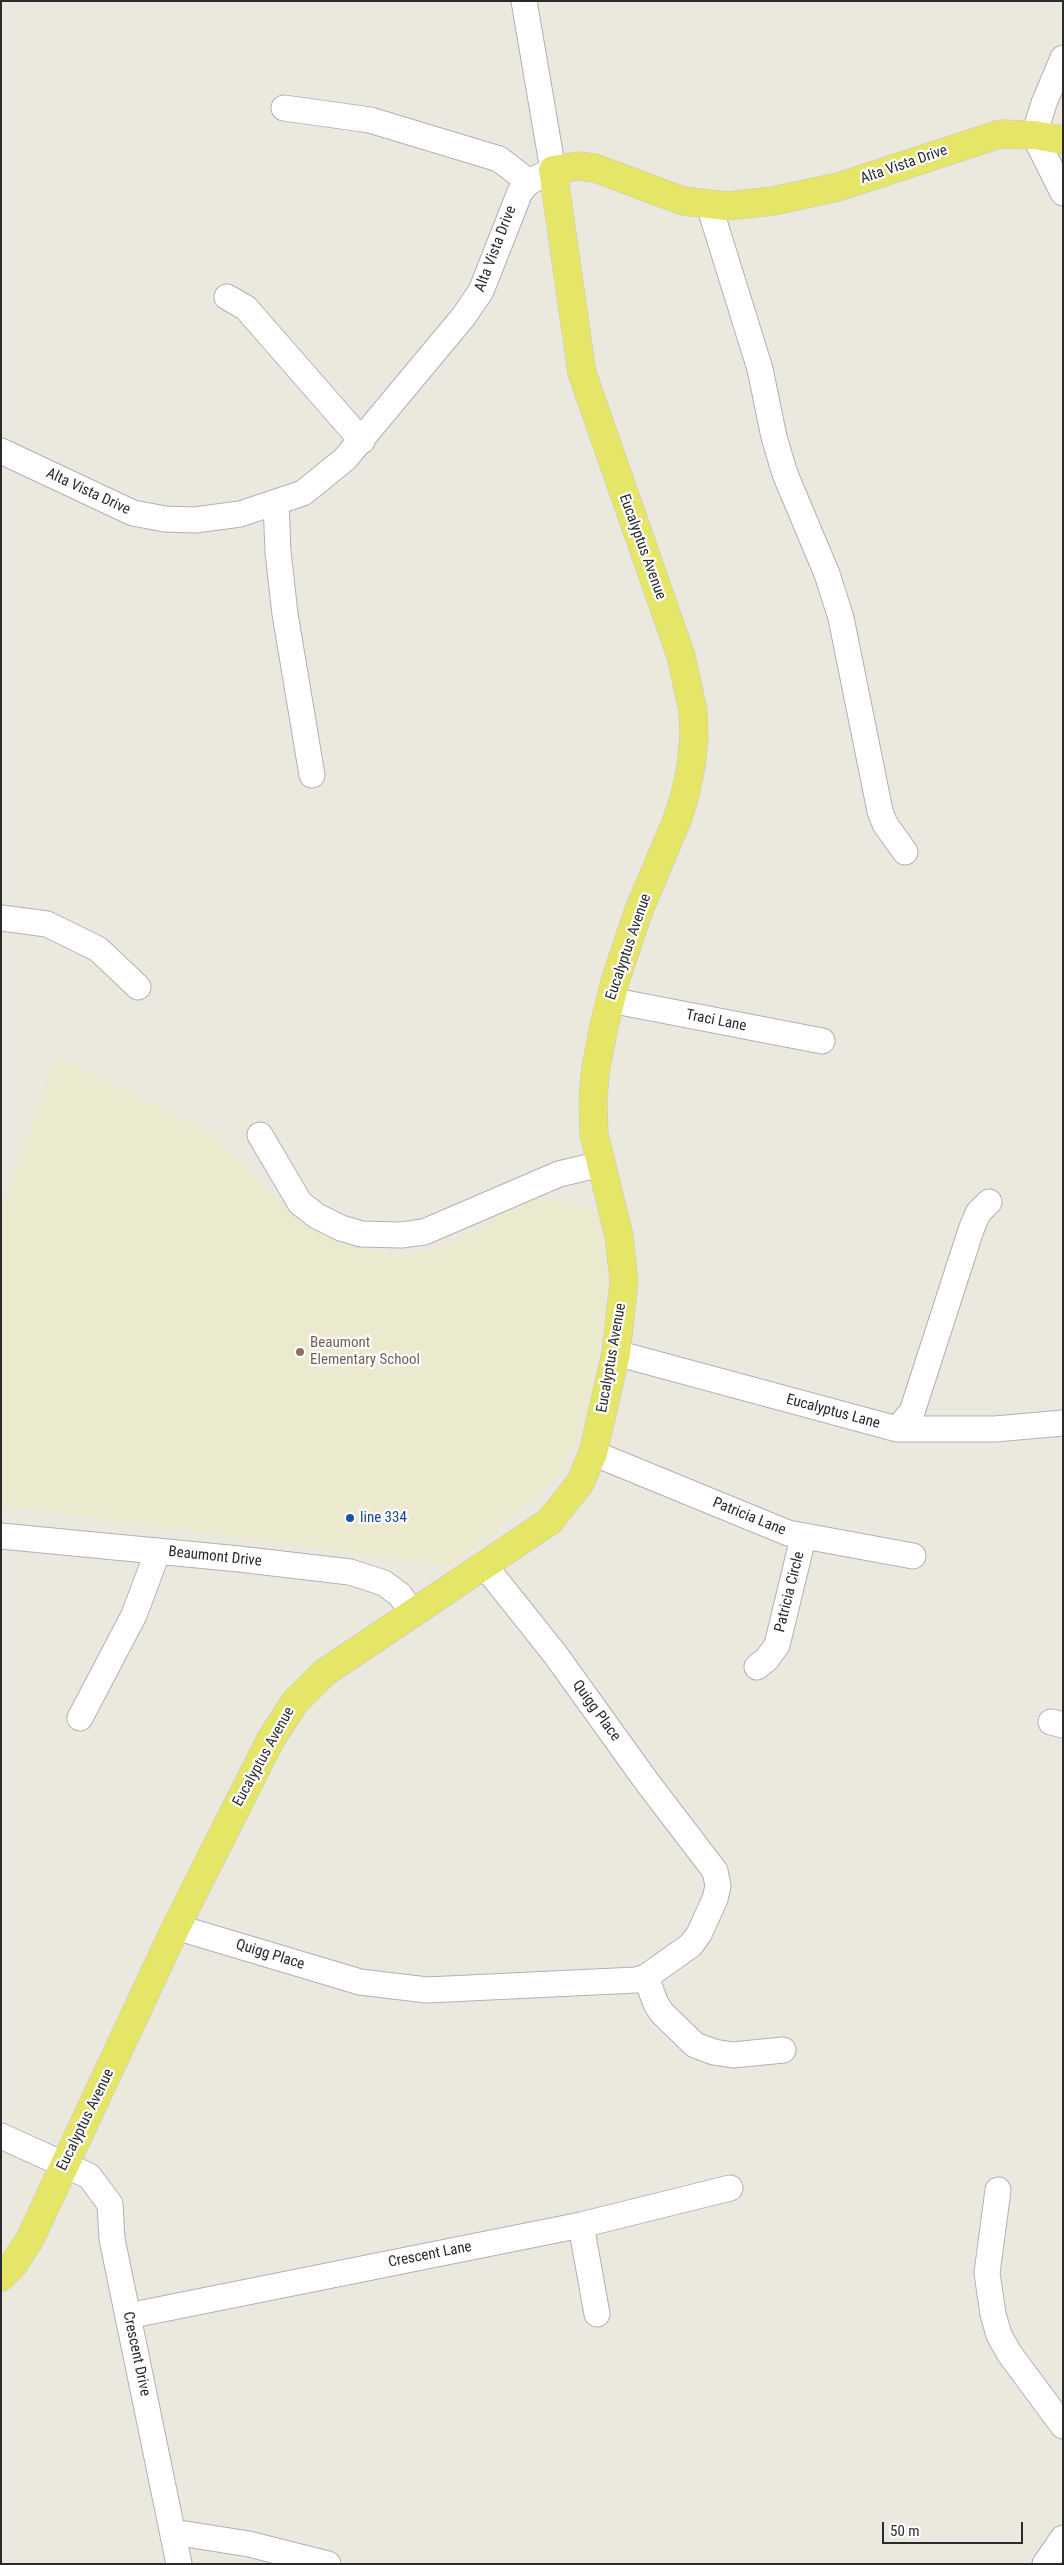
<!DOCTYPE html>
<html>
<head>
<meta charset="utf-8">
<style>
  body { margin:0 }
  #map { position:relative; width:1064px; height:2565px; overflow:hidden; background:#ebe8dd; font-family:"Roboto Condensed",sans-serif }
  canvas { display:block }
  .frame { position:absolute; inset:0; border:2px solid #2a2a2a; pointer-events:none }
  .scale { position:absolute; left:882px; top:2522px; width:141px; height:22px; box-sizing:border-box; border:2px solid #2a2a2a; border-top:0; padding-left:6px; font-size:15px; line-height:18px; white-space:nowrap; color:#2a2a2a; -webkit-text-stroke:4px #fff; paint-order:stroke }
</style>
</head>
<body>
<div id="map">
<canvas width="1064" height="2565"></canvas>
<div class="frame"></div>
<div class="scale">50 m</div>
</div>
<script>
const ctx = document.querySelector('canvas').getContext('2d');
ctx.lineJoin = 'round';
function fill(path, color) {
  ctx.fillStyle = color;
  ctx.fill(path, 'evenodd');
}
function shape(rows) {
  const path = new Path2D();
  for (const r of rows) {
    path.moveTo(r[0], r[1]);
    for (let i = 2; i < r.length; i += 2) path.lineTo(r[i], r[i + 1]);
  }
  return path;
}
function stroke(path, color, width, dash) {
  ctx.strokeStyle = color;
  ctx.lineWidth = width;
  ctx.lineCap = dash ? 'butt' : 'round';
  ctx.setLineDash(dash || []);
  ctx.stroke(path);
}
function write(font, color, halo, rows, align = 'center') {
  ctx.font = font + ' "Roboto Condensed",sans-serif';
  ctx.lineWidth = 4.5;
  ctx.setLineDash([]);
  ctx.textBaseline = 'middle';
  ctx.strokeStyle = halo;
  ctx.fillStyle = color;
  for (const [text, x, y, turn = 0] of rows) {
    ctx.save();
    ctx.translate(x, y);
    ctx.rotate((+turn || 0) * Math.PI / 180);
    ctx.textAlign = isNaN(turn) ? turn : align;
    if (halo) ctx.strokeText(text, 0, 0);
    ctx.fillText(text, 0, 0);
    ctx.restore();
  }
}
fill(shape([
  [56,1057,212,1132,263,1185,314,1226,350,1245,394,1256,438,1249,482,1228,525,1193,600,1212,607,1292,590,1413,560,1475,456,1563,438,1564,1,1505,1,1211]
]), '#ebe9ce');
const minor = shape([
  [1063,58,1044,103,1034,135,1063,193],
  [284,108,370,120,499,159,529,182],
  [709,205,760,369,774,437,785,474,827,574,841,618,880,811,885,824,905,852],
  [227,297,246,308,362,441],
  [1,451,133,513,165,519,195,520,240,514,303,493,345,459,464,316,481,291,520,192,529,182,553,170,524,1],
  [276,503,278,552,285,614,312,775],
  [1,918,47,924,98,949,138,987],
  [610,1000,822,1041],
  [260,1135,300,1203,317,1216,341,1228,361,1234,401,1235,424,1232,559,1174,601,1164],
  [616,1353,897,1429,912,1412,971,1230,978,1213,989,1202],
  [897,1429,995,1429,1063,1423],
  [593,1453,788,1533,913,1556],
  [1,1536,239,1559,350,1572,384,1583,400,1595,413,1614],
  [757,1667,767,1659,777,1645,803,1538],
  [80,1718,134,1615,158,1551],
  [1051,1722,1063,1725],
  [176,1927,360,1982,427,1990,636,1980,646,1977,691,1945,699,1934,715,1899,718,1886,715,1871,647,1782,555,1654,484,1565],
  [646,1977,656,2004,662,2013,695,2045,714,2052,733,2055,783,2050],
  [1,2136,89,2176,110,2204,112,2239,179,2564],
  [998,2190,987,2273,993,2314,999,2335,1009,2353,1063,2426],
  [581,2225,597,2314],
  [128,2316,581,2225,730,2188],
  [173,2532,249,2544,328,2564],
  [1045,2564,1063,2538]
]);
const major = shape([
  [1,2277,13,2265,30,2239,176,1927,271,1739,295,1702,324,1673,550,1521,580,1483,593,1453,616,1353,624,1282,619,1236,594,1134,593,1103,595,1073,604,1026,616,978,639,910,677,820,685,795,691,767,694,736,693,711,681,656,582,373,553,170,578,166,595,168,683,201,727,206,773,201,838,187,1000,134,1034,135,1063,140]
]);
stroke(minor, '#b1b0bd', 27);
stroke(major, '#c8c8c8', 29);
stroke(minor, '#fff', 25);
stroke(major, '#e5e667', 28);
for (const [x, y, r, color] of [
  [300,1352,5,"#8d6e63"],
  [350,1518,5,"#1a4fb4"]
]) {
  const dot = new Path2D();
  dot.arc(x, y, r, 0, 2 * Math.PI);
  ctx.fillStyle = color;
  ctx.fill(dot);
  stroke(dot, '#fff', 2);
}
write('15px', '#2a2a2a', '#fff', [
  ["Alta Vista Drive",904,165,-19],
  ["Alta Vista Drive",496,249,-69],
  ["Alta Vista Drive",88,492,25],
  ["Eucalyptus Avenue",642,547,70],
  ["Eucalyptus Avenue",629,947,-71],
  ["Traci Lane",716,1021,11],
  ["Eucalyptus Avenue",612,1358,-80],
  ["Eucalyptus Lane",833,1412,15],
  ["Patricia Lane",749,1517,22],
  ["Beaumont Drive",215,1557,6],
  ["Patricia Circle",790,1592,-76],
  ["Quigg Place",596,1711,54],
  ["Eucalyptus Avenue",264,1757,-61],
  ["Quigg Place",270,1955,17],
  ["Eucalyptus Avenue",86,2120,-64],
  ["Crescent Lane",430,2255,-11],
  ["Crescent Drive",136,2354,78]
]);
write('15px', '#785e54', '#fff', [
  ["Beaumont",310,1343],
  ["Elementary School",310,1360]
], 'left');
write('15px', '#164399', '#fff', [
  ["line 334",360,1518]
], 'left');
</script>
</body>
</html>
